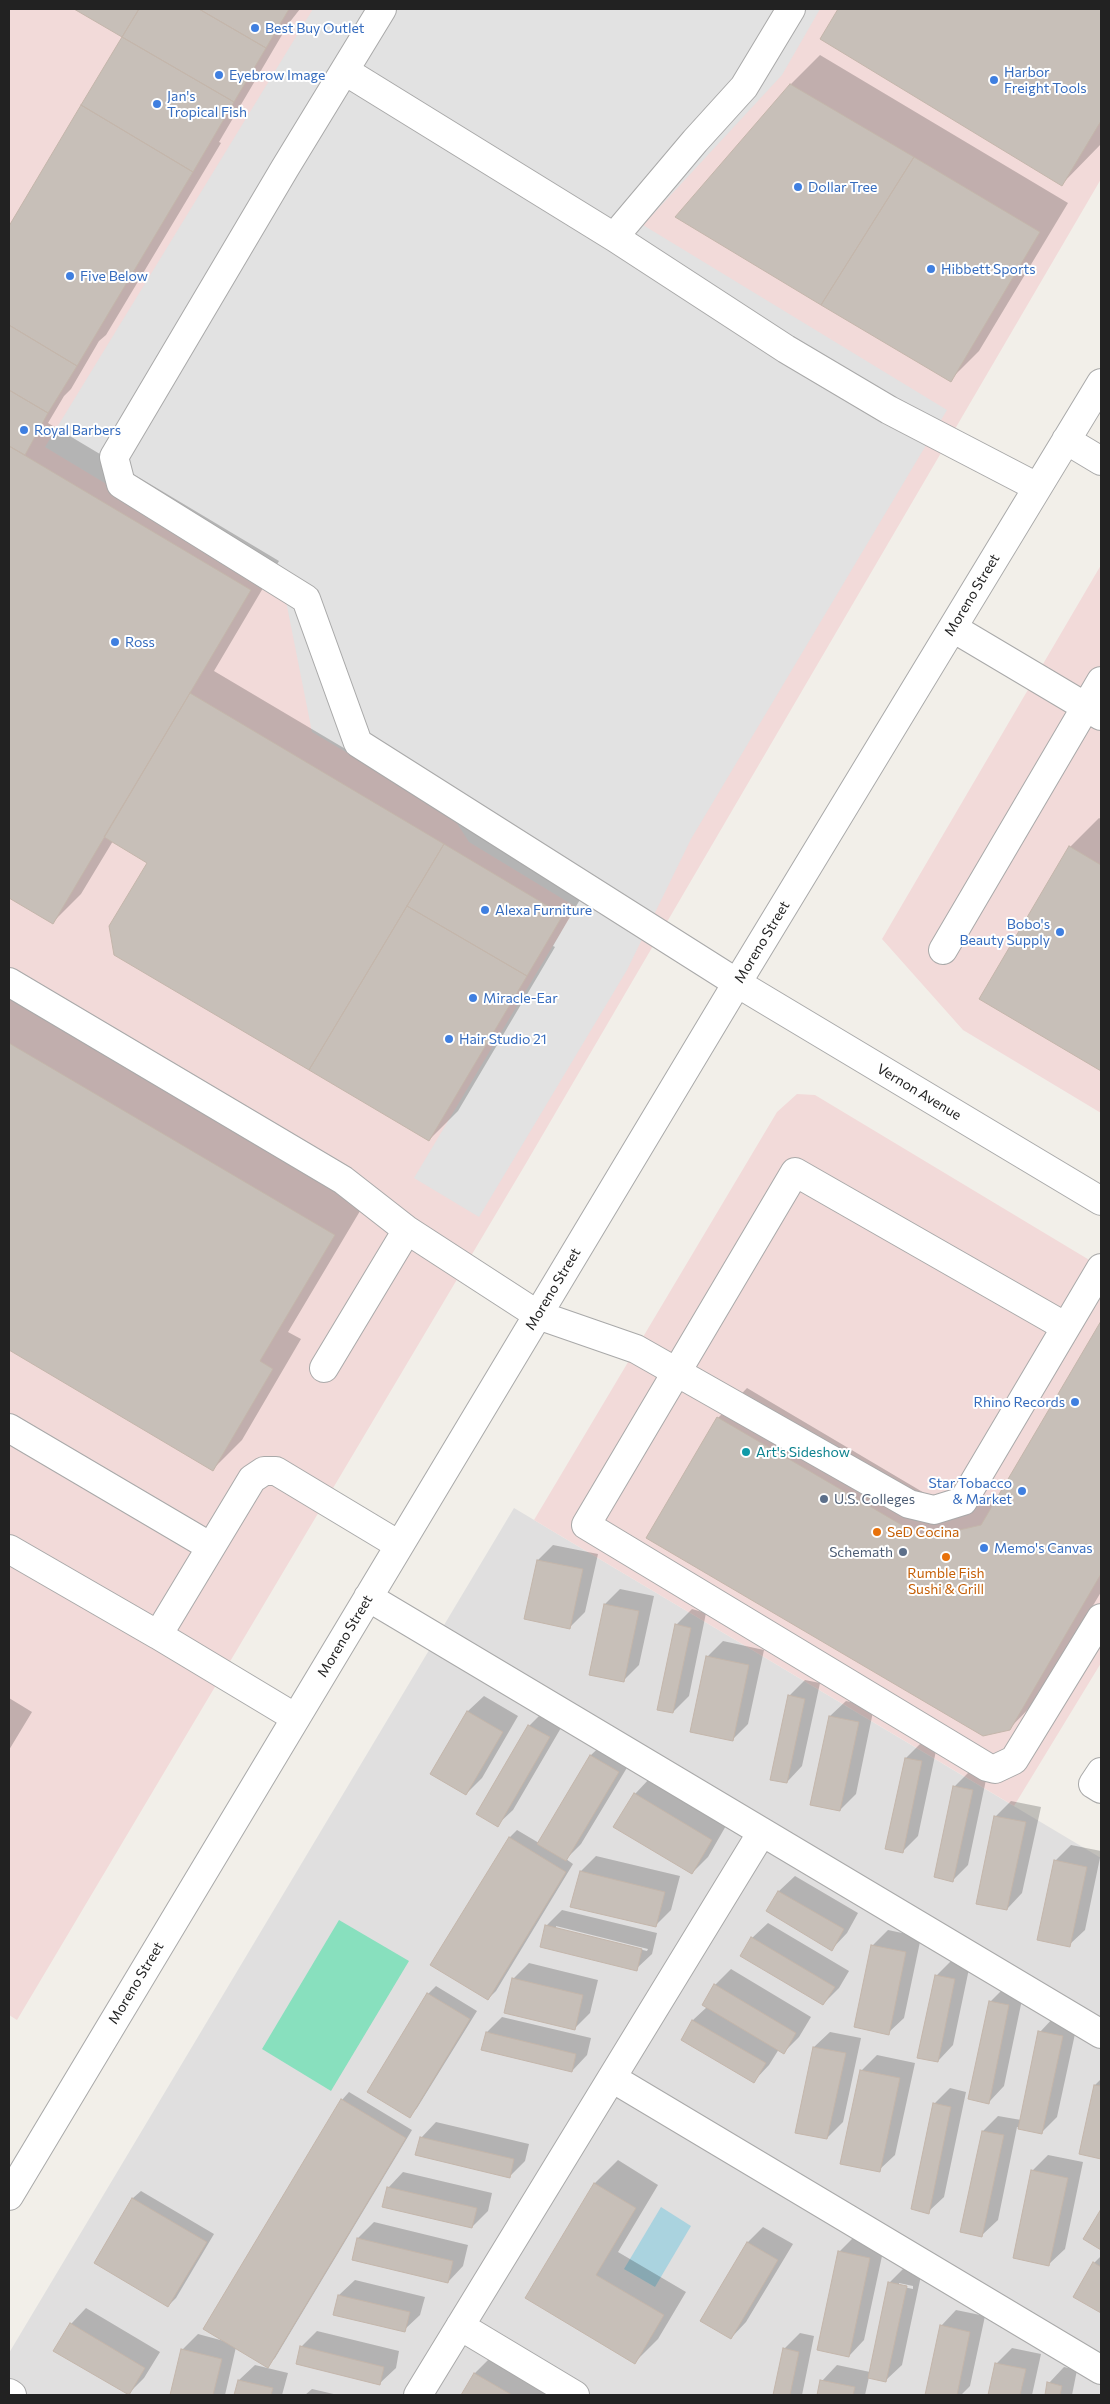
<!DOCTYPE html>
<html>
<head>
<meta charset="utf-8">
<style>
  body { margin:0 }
  #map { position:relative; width:1110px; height:2404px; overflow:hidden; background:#f2efe9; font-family:Commissioner,sans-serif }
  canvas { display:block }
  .frame { position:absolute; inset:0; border:10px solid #222; pointer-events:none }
</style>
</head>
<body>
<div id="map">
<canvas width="1110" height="2404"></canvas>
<div class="frame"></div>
</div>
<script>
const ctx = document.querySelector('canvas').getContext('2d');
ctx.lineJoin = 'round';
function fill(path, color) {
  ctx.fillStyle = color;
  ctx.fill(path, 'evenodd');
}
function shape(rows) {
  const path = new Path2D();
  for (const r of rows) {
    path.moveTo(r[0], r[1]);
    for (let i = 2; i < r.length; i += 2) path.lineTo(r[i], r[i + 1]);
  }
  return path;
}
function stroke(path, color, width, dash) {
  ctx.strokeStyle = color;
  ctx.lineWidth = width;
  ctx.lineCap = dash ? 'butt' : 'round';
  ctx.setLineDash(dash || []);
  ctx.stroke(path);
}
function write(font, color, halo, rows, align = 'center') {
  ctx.font = font + ' Commissioner,sans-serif';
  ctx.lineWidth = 4;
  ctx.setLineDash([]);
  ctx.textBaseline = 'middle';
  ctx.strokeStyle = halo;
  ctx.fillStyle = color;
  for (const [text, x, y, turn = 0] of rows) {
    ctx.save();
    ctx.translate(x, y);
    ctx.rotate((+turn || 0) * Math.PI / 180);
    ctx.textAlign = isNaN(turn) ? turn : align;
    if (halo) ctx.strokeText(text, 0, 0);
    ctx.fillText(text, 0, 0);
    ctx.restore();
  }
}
fill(shape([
  [514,1508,1101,1858,1101,2395,9,2395,9,2353]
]), '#e0dfdf');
fill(shape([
  [9,9,1101,9,1101,179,525,1165,17,2020,9,2015],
  [1101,565,1101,1113,963,1030,882,939],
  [797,1094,815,1095,1101,1267,1101,1663,1014,1806,534,1520,777,1112]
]), '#f2dad9');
fill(shape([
  [339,1920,409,1961,331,2091,262,2049]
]), '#88e0be');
fill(shape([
  [313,9,820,9,782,75,643,225,947,410,691,839,627,970,479,1217,414,1178,576,907,469,842,451,814,312,732,284,591,45,447]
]), '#e2e2e2');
fill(shape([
  [661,2207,691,2226,655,2287,624,2269]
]), '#aad3df');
fill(shape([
  [76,9,300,9,289,23,219,142,221,143,106,335,99,341,71,389,64,396,48,423,279,561,214,671,585,891,553,946,555,947,458,1111,429,1140,116,954,148,862,113,841,81,894,52,923,9,897,9,229,123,36],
  [839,9,1101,9,1101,144,1062,184,821,38],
  [820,55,1068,203,979,351,950,380,791,84],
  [1099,818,1101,819,1101,1069,981,999,1070,847],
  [9,997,363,1206,288,1332,301,1339,242,1440,213,1469,9,1349],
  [1101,1323,1101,1592,1038,1699,1009,1729,648,1538,718,1418,747,1388,953,1510,997,1499],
  [553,1545,598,1554,585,1612,570,1627,538,1560],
  [620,1589,654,1596,639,1665,623,1681,605,1604],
  [692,1609,706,1613,689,1696,673,1712,676,1625],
  [723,1641,764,1650,748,1724,733,1739,707,1657],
  [805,1680,820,1683,802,1766,787,1782,789,1696],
  [484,1696,518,1716,482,1778,466,1794,432,1774,468,1711],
  [9,1698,32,1712,9,1750],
  [846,1701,874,1707,856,1794,840,1810,830,1716],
  [545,1710,565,1721,513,1810,497,1825,529,1726],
  [607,1740,634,1756,581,1844,566,1859,573,1864,496,1991,488,1999,432,1964,510,1837,517,1830,539,1843,591,1755],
  [922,1742,937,1746,918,1836,903,1851,906,1758],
  [970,1771,987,1775,968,1865,953,1880,954,1787],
  [650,1778,727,1824,708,1857,692,1873,635,1794],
  [1011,1801,1041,1807,1022,1893,1007,1909,996,1816],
  [1071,1845,1101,1851,1101,1853,1085,1930,1069,1945,1055,1861],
  [596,1856,680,1876,671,1910,655,1926,581,1871],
  [795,1876,858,1913,847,1933,832,1949,767,1911,779,1891],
  [562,1910,657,1933,652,1954,636,1969,546,1926],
  [556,1926,648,1949,647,1951,556,1929],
  [768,1923,849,1971,839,1988,823,2004,752,1938],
  [888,1930,921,1937,904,2018,888,2033,872,1946],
  [952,1960,970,1964,953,2045,938,2061,936,1976],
  [529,1963,598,1980,590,2013,574,2029,513,1979],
  [731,1969,811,2017,799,2037,784,2052,779,2049,769,2065,754,2081,683,2039,693,2020,707,2007,715,1985],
  [436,1986,477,2011,417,2108,410,2116,428,1994],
  [1006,1986,1024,1990,1004,2086,989,2102,990,2002],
  [1055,2016,1078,2020,1057,2117,1041,2133,1017,2127,998,2220,982,2235,983,2131,998,2116,1021,2120,1040,2032],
  [502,2017,591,2038,587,2055,572,2071,487,2032],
  [830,2032,861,2038,843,2122,827,2138,814,2047],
  [877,2055,915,2063,895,2155,879,2170,861,2071],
  [1101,2079,1101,2157,1081,2153,1095,2085],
  [950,2088,966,2092,944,2197,928,2212,934,2104],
  [349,2092,412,2130,275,2358,267,2366,236,2347,225,2395,171,2395,182,2350,198,2334,224,2341,342,2100],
  [436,2122,529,2144,525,2161,510,2176,421,2138],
  [1048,2155,1083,2162,1065,2249,1049,2264,1033,2170],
  [618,2160,658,2185,618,2252,686,2292,658,2339,635,2362,527,2298,595,2183],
  [403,2172,492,2193,488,2211,472,2227,388,2188],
  [141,2191,214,2234,176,2298,168,2306,96,2263,133,2198],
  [374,2222,468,2245,463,2266,448,2282,353,2259,358,2238],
  [763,2227,793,2244,746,2322,731,2338,748,2242],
  [855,2236,885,2242,864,2340,849,2356,839,2252],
  [1101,2256,1101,2312,1075,2296,1094,2263],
  [905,2267,922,2271,902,2365,886,2380,869,2377,865,2395,818,2395,822,2381,837,2365,870,2372,890,2282],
  [899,2283,913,2286,913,2289,899,2286],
  [355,2280,425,2297,420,2315,404,2330,339,2295],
  [86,2308,160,2352,144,2378,129,2393,71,2324],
  [956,2310,985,2316,970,2386,961,2395,926,2395,941,2326],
  [317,2331,399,2351,396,2368,380,2383,301,2347],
  [800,2333,814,2336,802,2395,775,2395,784,2349],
  [1012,2348,1041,2354,1032,2395,990,2395,996,2364],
  [490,2358,554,2395,462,2395,475,2373],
  [255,2365,288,2373,282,2395,236,2395,239,2380],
  [1064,2367,1077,2370,1072,2395,1046,2395,1049,2383],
  [312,2389,338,2395,305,2395]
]), '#0003');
const building = shape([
  [74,9,139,9,122,37,74,9],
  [139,9,199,9,266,48,234,102,122,37,139,9],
  [199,9,289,9,266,48,199,9],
  [838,9,1101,9,1101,121,1062,186,820,39,838,9],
  [122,37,234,102,193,172,81,105,122,37],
  [790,84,914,157,821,305,675,217,790,84],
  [81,105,193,172,77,366,9,325,9,226,81,105],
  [914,157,1040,232,951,382,821,305,914,157],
  [9,325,77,366,48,413,9,390,9,325],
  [9,390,48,413,25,455,9,446,9,390],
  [9,446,251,590,53,924,9,898,9,446],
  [190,693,444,844,309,1070,114,955,109,926,147,863,104,837,190,693],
  [444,844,563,915,527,976,407,906,444,844],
  [1069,846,1101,865,1101,1071,979,999,1069,846],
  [407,906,527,976,429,1141,309,1070,407,906],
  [9,1043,335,1235,260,1361,273,1369,213,1471,9,1350,9,1043],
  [1101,1321,1101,1574,1010,1730,983,1736,646,1538,717,1417,924,1538,981,1525,1101,1321],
  [537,1560,583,1569,570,1629,524,1619,537,1560],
  [604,1604,639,1611,624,1682,589,1675,604,1604],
  [675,1624,691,1628,673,1713,657,1710,675,1624],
  [706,1656,749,1665,733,1741,690,1732,706,1656],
  [788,1695,805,1699,787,1783,770,1780,788,1695],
  [467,1711,503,1732,466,1795,430,1774,467,1711],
  [829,1716,859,1722,840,1811,810,1805,829,1716],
  [528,1725,550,1737,498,1827,476,1814,528,1725],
  [590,1755,619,1772,566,1861,537,1844,590,1755],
  [905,1758,922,1761,903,1853,885,1849,905,1758],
  [953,1786,973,1790,953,1882,934,1877,953,1786],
  [634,1793,712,1840,692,1874,613,1827,634,1793],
  [994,1816,1026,1822,1007,1910,976,1904,994,1816],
  [509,1837,566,1872,488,2000,430,1965,509,1837],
  [1054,1860,1087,1867,1070,1947,1037,1940,1054,1860],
  [580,1871,665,1892,656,1927,570,1907,580,1871],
  [778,1891,844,1929,832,1951,766,1911,778,1891],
  [545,1925,642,1949,637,1971,540,1947,545,1925],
  [751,1937,835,1987,823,2005,740,1956,751,1937],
  [871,1945,906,1952,889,2035,854,2027,871,1945],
  [935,1975,955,1979,938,2062,917,2058,935,1975],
  [512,1978,583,1995,575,2030,504,2013,512,1978],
  [714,1984,796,2033,784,2054,702,2005,714,1984],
  [427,1993,470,2019,410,2118,367,2092,427,1993],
  [989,2001,1009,2005,989,2104,968,2099,989,2001],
  [692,2020,766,2063,754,2083,681,2040,692,2020],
  [1038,2031,1063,2036,1042,2134,1018,2129,1038,2031],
  [486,2032,576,2054,572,2072,481,2050,486,2032],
  [813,2047,846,2053,827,2139,795,2133,813,2047],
  [860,2070,900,2078,880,2172,840,2164,860,2070],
  [1094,2085,1101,2086,1101,2159,1079,2154,1094,2085],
  [341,2099,406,2138,268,2368,203,2329,341,2099],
  [933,2103,951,2107,929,2214,911,2209,933,2103],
  [982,2131,1004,2135,982,2237,960,2232,982,2131],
  [420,2137,514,2159,510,2178,415,2155,420,2137],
  [1031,2170,1068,2178,1049,2266,1013,2258,1031,2170],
  [594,2183,636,2208,596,2275,664,2315,635,2364,525,2298,594,2183],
  [387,2187,477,2208,472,2228,382,2207,387,2187],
  [132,2198,207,2242,168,2307,94,2263,132,2198],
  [1101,2209,1101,2250,1083,2239,1101,2209],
  [357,2238,453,2261,448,2283,352,2260,357,2238],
  [747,2242,778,2260,731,2339,700,2321,747,2242],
  [838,2251,870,2258,849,2357,817,2350,838,2251],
  [1093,2262,1101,2267,1101,2313,1073,2297,1093,2262],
  [888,2282,907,2286,886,2382,868,2378,888,2282],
  [338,2295,410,2312,405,2332,333,2315,338,2295],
  [70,2323,145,2368,129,2395,53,2351,70,2323],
  [940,2325,970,2332,957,2395,925,2395,940,2325],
  [300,2346,384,2367,380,2385,296,2364,300,2346],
  [783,2348,799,2352,790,2395,773,2395,783,2348],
  [181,2349,222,2359,213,2395,170,2395,181,2349],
  [995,2363,1026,2369,1020,2395,988,2395,995,2363],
  [474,2373,512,2395,461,2395,474,2373],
  [238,2380,273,2388,271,2395,234,2395,238,2380],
  [820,2380,855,2387,853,2395,817,2395,820,2380],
  [1047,2382,1062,2386,1060,2395,1045,2395,1047,2382]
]);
fill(building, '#c7bfb8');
stroke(building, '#c4b6ab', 1);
const minor = shape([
  [382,9,285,168,114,457,121,484,306,599,358,743,737,983,1101,1201],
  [345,71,614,237,786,349,889,410,1037,487],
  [614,237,695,141,744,87,791,9],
  [1066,440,1101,461],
  [953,628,1101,716],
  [943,950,1101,681],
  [9,982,343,1180,407,1230,538,1315,636,1349,909,1504,934,1510,963,1501,1101,1268],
  [1066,1327,795,1172,586,1525,987,1767,995,1769,1014,1760,1101,1618],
  [324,1368,407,1230],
  [9,1428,211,1547],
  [9,1549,158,1635],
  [368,1597,1101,2034],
  [296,1718,158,1635,252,1479,264,1471,276,1471,399,1545],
  [1101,1772,1093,1784,1101,1789],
  [612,2078,1101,2370],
  [9,2196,737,983,1101,383],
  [460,2326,575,2395],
  [9,2393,12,2395],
  [418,2395,762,1832]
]);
stroke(minor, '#a9a9a9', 30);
stroke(minor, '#fff', 28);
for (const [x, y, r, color] of [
  [255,28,5,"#3f7fe0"],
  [219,75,5,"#3f7fe0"],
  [994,80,5,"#3f7fe0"],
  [157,104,5,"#3f7fe0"],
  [798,187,5,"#3f7fe0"],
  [931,269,5,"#3f7fe0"],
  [70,276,5,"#3f7fe0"],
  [24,430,5,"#3f7fe0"],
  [115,642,5,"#3f7fe0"],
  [485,910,5,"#3f7fe0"],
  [1060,932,5,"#3f7fe0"],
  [473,998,5,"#3f7fe0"],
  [449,1039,5,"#3f7fe0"],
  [1075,1402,5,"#3f7fe0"],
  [746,1452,5,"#0f9aa8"],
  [1022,1491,5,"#3f7fe0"],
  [824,1499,5,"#5c6f8a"],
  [877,1532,5,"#e8710a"],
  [984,1548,5,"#3f7fe0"],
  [903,1552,5,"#5c6f8a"],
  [946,1557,5,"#e8710a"]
]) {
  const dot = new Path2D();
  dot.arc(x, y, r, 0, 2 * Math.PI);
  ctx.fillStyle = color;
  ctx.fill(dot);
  stroke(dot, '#fff', 2);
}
write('14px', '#366cbe', '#fff', [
  ["Best Buy Outlet",265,28],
  ["Harbor",1004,72],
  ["Freight Tools",1004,88],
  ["Eyebrow Image",229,75],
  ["Jan's",167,96],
  ["Tropical Fish",167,112],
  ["Dollar Tree",808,187],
  ["Hibbett Sports",941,269],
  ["Five Below",80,276],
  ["Royal Barbers",34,430],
  ["Ross",125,642],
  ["Alexa Furniture",495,910],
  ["Bobo's",1050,924,"right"],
  ["Beauty Supply",1050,940,"right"],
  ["Miracle-Ear",483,998],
  ["Hair Studio 21",459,1039],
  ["Rhino Records",1065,1402,"right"],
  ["Star Tobacco",1012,1483,"right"],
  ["& Market",1012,1499,"right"],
  ["Memo's Canvas",994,1548]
], 'left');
write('14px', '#222', '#fff', [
  ["Moreno Street",972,595,-59],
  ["Moreno Street",762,942,-59],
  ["Vernon Avenue",919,1092,31],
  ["Moreno Street",553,1289,-59],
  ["Moreno Street",345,1636,-59],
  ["Moreno Street",136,1983,-59]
]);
write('14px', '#0d838f', '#fff', [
  ["Art's Sideshow",756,1452]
], 'left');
write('14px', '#4e5e75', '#fff', [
  ["U.S. Colleges",834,1499],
  ["Schemath",893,1552,"right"]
], 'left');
write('14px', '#c56008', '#fff', [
  ["SeD Cocina",887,1532],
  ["Rumble Fish",946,1573,"center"],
  ["Sushi & Grill",946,1589,"center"]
], 'left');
</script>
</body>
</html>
